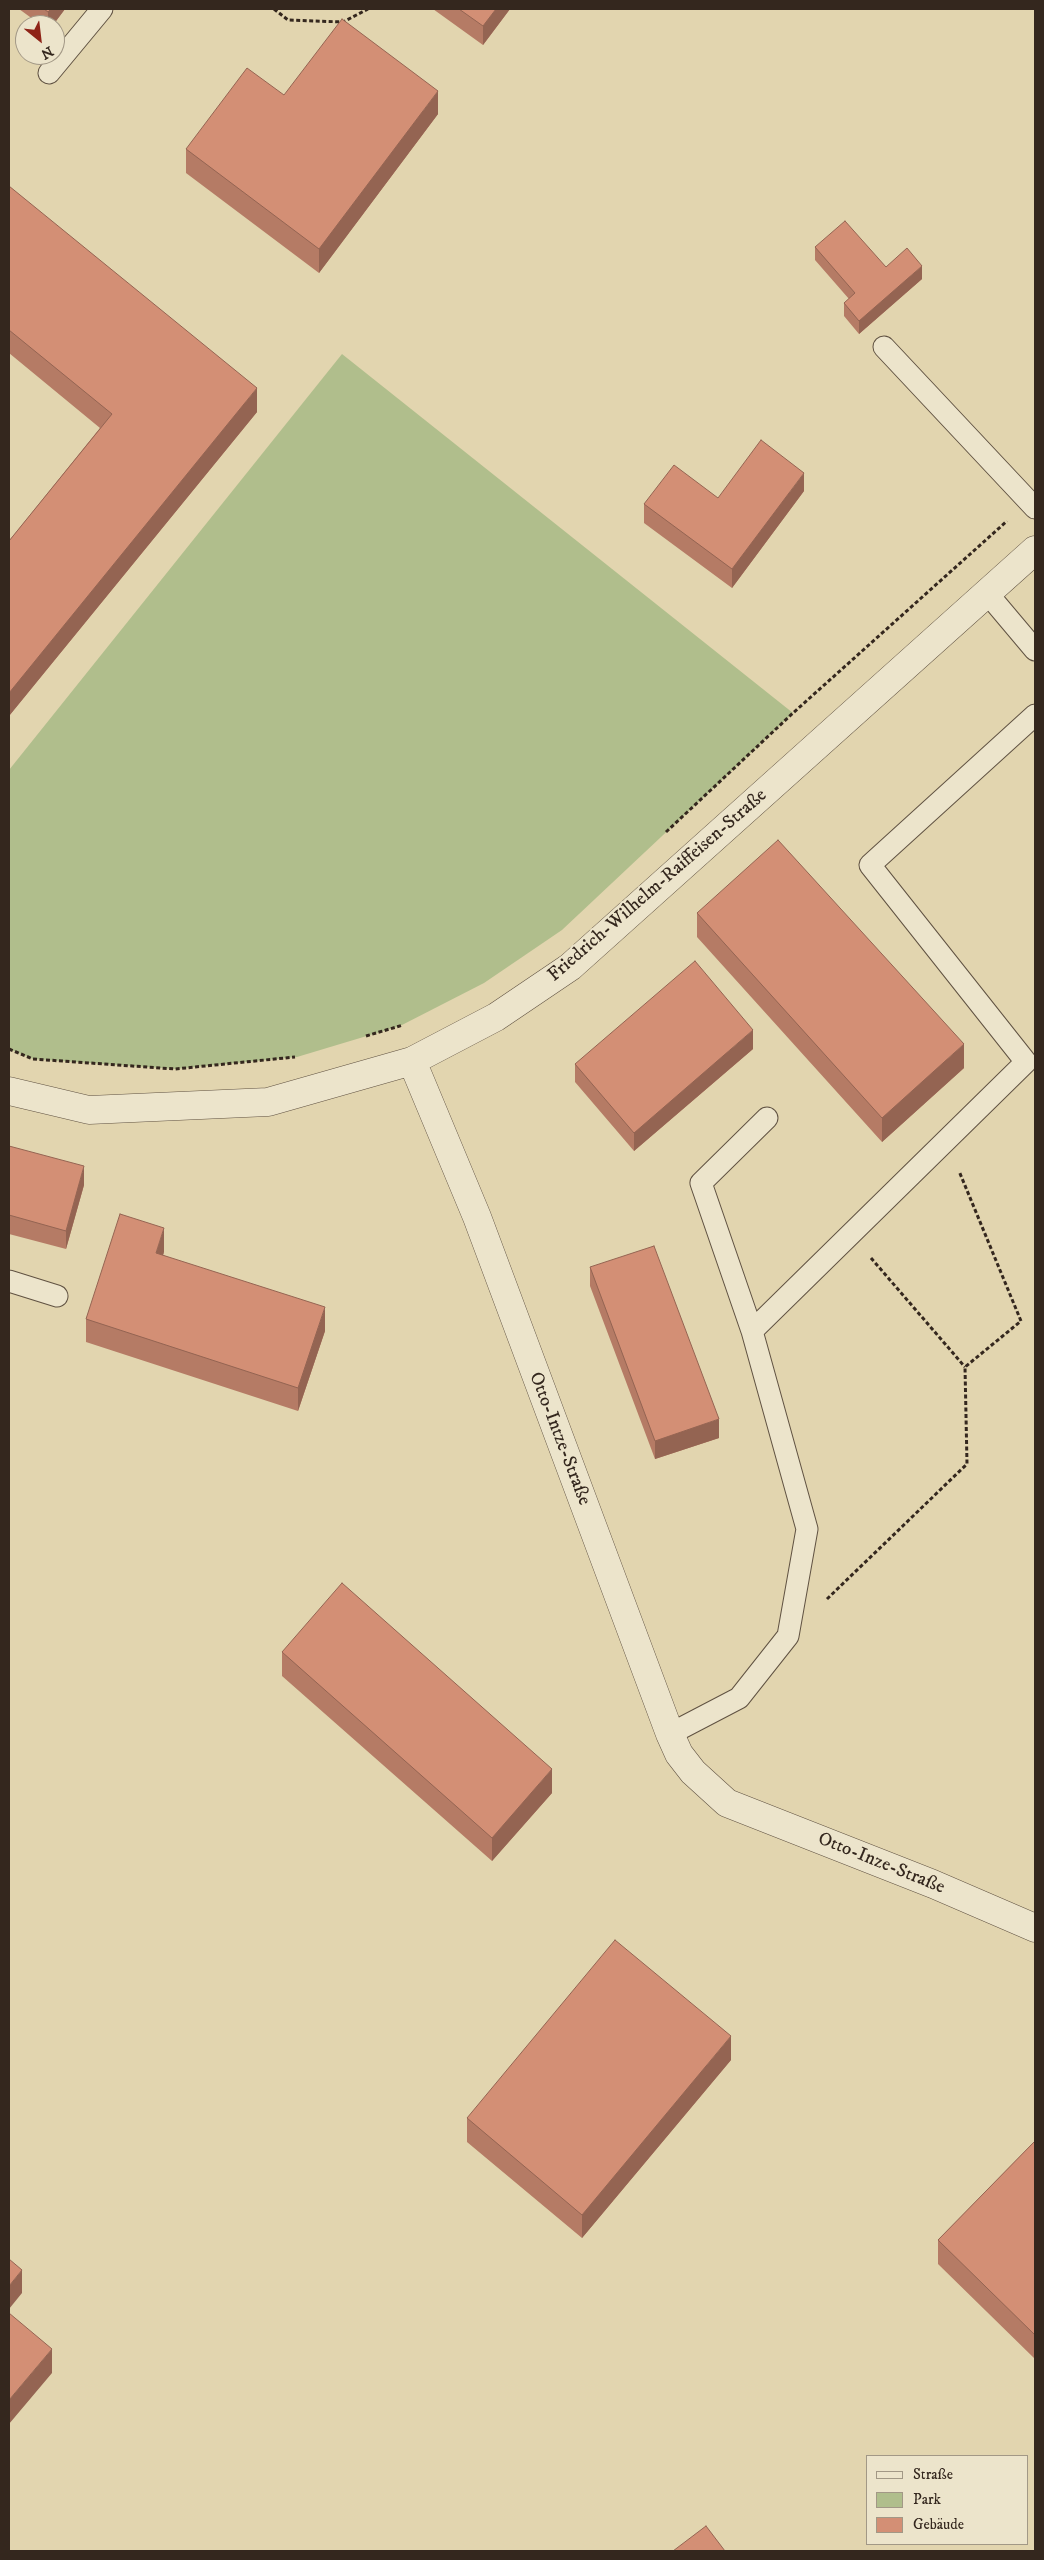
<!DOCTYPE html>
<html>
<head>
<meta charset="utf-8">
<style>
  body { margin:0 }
  #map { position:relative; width:1044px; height:2560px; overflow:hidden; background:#e2d5af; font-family:"IM FELL DW Pica",serif }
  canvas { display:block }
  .frame { position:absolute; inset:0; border:10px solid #34271e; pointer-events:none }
  .legend { position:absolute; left:866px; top:2455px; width:162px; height:90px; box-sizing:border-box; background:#ece4cb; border:1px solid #a29886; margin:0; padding:6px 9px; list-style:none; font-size:15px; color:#34271e }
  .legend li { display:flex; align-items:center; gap:10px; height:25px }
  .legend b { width:25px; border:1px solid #a29886 }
  .north { position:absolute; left:15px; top:15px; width:50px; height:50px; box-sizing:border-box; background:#ece4cb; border:1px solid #a29886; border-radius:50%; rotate:151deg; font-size:14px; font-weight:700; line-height:20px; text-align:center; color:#34271e }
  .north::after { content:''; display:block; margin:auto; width:18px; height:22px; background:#8f2418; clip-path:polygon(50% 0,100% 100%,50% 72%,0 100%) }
</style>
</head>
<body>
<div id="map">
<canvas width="1044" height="2560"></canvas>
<div class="frame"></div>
<ul class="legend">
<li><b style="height:6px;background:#ece4cb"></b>Straße</li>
<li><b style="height:14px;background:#b0be8c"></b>Park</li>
<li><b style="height:14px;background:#d38f75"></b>Gebäude</li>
</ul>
<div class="north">N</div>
</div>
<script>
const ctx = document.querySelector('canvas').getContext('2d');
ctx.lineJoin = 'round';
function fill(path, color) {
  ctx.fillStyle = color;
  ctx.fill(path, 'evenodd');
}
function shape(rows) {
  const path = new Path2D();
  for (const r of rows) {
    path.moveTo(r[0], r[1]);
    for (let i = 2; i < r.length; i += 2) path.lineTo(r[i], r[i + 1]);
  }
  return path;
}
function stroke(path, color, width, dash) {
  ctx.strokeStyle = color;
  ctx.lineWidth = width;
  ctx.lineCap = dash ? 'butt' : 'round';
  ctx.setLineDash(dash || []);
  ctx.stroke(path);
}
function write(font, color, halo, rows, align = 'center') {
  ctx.font = font + ' "IM FELL DW Pica",serif';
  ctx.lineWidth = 4;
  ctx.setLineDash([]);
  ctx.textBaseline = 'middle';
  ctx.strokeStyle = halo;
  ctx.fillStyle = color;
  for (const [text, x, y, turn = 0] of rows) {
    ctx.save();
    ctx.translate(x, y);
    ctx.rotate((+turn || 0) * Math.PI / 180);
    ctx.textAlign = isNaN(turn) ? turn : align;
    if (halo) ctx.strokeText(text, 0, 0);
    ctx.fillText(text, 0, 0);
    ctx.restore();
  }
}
fill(shape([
  [342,354,793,713,562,930,484,983,400,1026,297,1057,175,1069,33,1059,9,1049,9,770]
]), '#b0be8c');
const lane = shape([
  [49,73,102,9],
  [884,347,1035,508],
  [987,593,1035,650],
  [9,1281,57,1296],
  [752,1331,1026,1062,870,865,1035,715],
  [670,1734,739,1698,788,1636,807,1529,752,1331,701,1183,767,1118]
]);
const street = shape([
  [412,1061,477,1217,670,1734,679,1754,693,1772,727,1803,933,1884,1035,1928],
  [9,1091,89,1110,268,1102,412,1061,496,1017,570,967,1035,550]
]);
stroke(lane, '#605242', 23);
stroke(street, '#605242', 29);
stroke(shape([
  [274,9,288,20,343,22,368,9],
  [666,832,793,713,1007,521],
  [366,1036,403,1025],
  [9,1049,33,1059,175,1069,295,1057],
  [871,1258,965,1367],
  [827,1599,967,1464,965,1367,1021,1321,959,1171]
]), '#34271e', 3, [4, 2.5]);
stroke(lane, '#ece4cb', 21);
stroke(street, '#ece4cb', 28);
fill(shape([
  [19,9,65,9,53,25,41,25],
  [433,9,510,9,483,45],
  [284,95,438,114,319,273,186,173,186,149],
  [9,186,257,412,9,716,9,541,100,428,9,353],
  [815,247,886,267,922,279,859,334,844,316,844,303,849,299,815,260],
  [804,491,732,588,644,523,644,504],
  [697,913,964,1068,882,1142,697,937],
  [753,1049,634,1151,575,1082,575,1064],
  [9,1146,84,1185,66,1249,9,1234],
  [164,1252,163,1255,325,1331,298,1411,86,1342,86,1319],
  [590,1267,719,1438,655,1459,590,1286],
  [282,1652,552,1793,492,1861,282,1676],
  [731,2060,582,2238,467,2142,467,2118],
  [1035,2141,1035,2359,938,2264,938,2240]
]), '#b57b65');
fill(shape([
  [51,9,65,9,53,25,48,25,48,12],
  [496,9,510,9,483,45,483,26],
  [438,91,438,114,319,273,319,249],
  [922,266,922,279,859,334,859,321],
  [257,388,257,412,9,716,9,693],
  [804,473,804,491,732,588,732,569],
  [753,1030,753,1049,634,1151,634,1133],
  [964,1044,964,1068,882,1142,882,1118],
  [84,1166,84,1185,66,1249,66,1231],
  [164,1228,164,1252,156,1276,156,1253],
  [325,1307,325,1331,298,1411,298,1388],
  [719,1419,719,1438,655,1459,655,1441],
  [552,1769,552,1793,492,1861,492,1838],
  [731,2036,731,2060,582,2238,582,2215],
  [22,2270,22,2293,9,2309,9,2286],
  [52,2349,52,2373,9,2424,9,2400]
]), '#946452');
const building = shape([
  [44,9,51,9,48,12,44,9],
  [459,9,496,9,483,26,459,9],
  [342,19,438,91,319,249,186,149,247,68,284,95,342,19],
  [9,186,257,388,9,693,9,541,112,414,9,330,9,186],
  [845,221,886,267,907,248,922,266,859,321,844,303,855,293,815,247,845,221],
  [761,440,804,473,732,569,644,504,674,465,718,498,761,440],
  [778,840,964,1044,882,1118,697,913,778,840],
  [695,961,753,1030,634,1133,575,1064,695,961],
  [9,1146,84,1166,66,1231,9,1215,9,1146],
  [120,1214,164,1228,156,1253,325,1307,298,1388,86,1319,120,1214],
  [654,1246,719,1419,655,1441,590,1267,654,1246],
  [342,1583,552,1769,492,1838,282,1652,342,1583],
  [615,1940,731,2036,582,2215,467,2118,615,1940],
  [1035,2141,1035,2335,938,2240,1035,2141],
  [9,2259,22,2270,9,2286,9,2259],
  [9,2313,52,2349,9,2400,9,2313],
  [706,2526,725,2551,673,2551,706,2526]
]);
fill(building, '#d38f75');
stroke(building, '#946452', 1);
write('19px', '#34271e', '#ece4cb', [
  ["Friedrich-Wilhelm-Raiffeisen-Straße",658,886,-41],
  ["Otto-Intze-Straße",559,1439,69],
  ["Otto-Inze-Straße",881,1864,22]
]);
</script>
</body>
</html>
